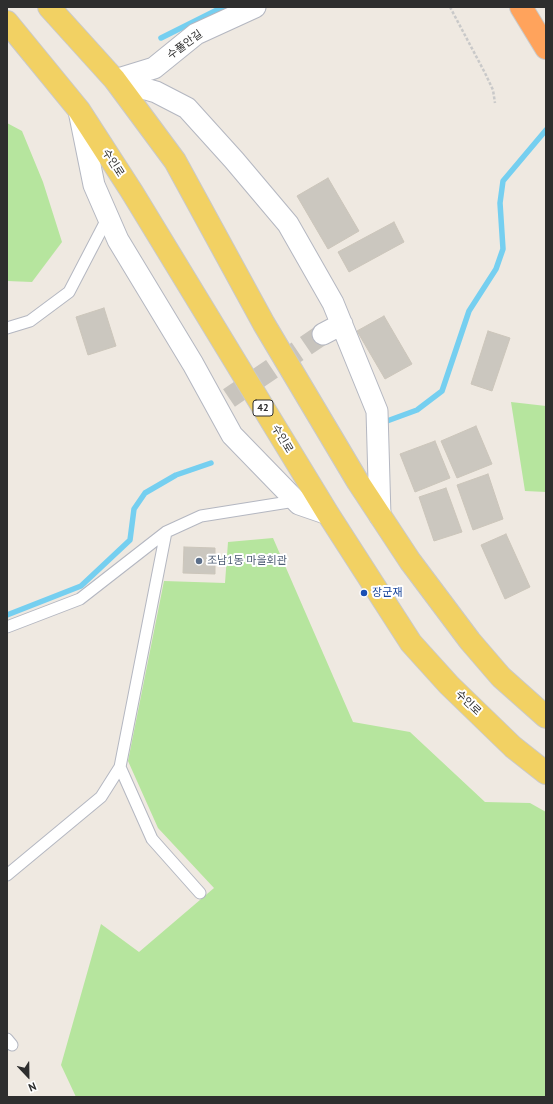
<!DOCTYPE html>
<html>
<head>
<meta charset="utf-8">
<style>
  body { margin:0 }
  #map { position:relative; width:553px; height:1104px; overflow:hidden; background:#efe9e1; font-family:"PT Sans",sans-serif }
  canvas { display:block }
  .frame { position:absolute; inset:0; border:8px solid #2e2e2e; pointer-events:none }
  .north { position:absolute; left:8px; top:1056px; width:40px; height:40px; -webkit-text-stroke:3px #fff; paint-order:stroke; rotate:158deg; font-size:11px; font-weight:700; line-height:16px; text-align:center; color:#2e2e2e }
  .north::after { content:''; display:block; margin:auto; width:14px; height:18px; background:#2e2e2e; clip-path:polygon(50% 0,100% 100%,50% 72%,0 100%) }
</style>
</head>
<body>
<div id="map">
<canvas width="553" height="1104"></canvas>
<div class="frame"></div>
<div class="north">N</div>
</div>
<script>
const ctx = document.querySelector('canvas').getContext('2d');
ctx.lineJoin = 'round';
function fill(path, color) {
  ctx.fillStyle = color;
  ctx.fill(path, 'evenodd');
}
function shape(rows) {
  const path = new Path2D();
  for (const r of rows) {
    path.moveTo(r[0], r[1]);
    for (let i = 2; i < r.length; i += 2) path.lineTo(r[i], r[i + 1]);
  }
  return path;
}
function stroke(path, color, width, dash) {
  ctx.strokeStyle = color;
  ctx.lineWidth = width;
  ctx.lineCap = dash ? 'butt' : 'round';
  ctx.setLineDash(dash || []);
  ctx.stroke(path);
}
function write(font, color, halo, rows, align = 'center') {
  ctx.font = font + ' "PT Sans","Noto Sans KR",sans-serif';
  ctx.lineWidth = 4;
  ctx.setLineDash([]);
  ctx.textBaseline = 'middle';
  ctx.strokeStyle = halo;
  ctx.fillStyle = color;
  for (const [text, x, y, turn = 0] of rows) {
    ctx.save();
    ctx.translate(x, y);
    ctx.rotate((+turn || 0) * Math.PI / 180);
    ctx.textAlign = isNaN(turn) ? turn : align;
    if (halo) ctx.strokeText(text, 0, 0);
    ctx.fillText(text, 0, 0);
    ctx.restore();
  }
}
fill(shape([
  [7,123,22,131,43,182,62,242,32,282,7,281],
  [511,402,546,406,546,492,525,491],
  [273,538,353,722,410,732,485,802,530,803,546,812,546,1097,76,1097,61,1065,101,924,139,952,214,888,158,828,128,761,164,581,225,583,228,542]
]), '#b6e59e');
stroke(shape([
  [161,38,223,7],
  [387,421,417,410,442,391,469,311,496,269,503,249,500,203,503,181,546,130],
  [7,615,81,586,130,540,134,509,145,493,176,475,211,463]
]), '#75cff0', 5.5);
const building = shape([
  [328,178,359,231,328,249,297,196,328,178],
  [394,222,404,242,349,272,338,252,394,222],
  [104,308,116,346,88,355,76,317,104,308],
  [384,316,412,364,385,379,357,331,384,316],
  [488,331,510,338,492,391,471,384,488,331],
  [476,426,492,464,457,478,441,441,476,426],
  [435,441,450,478,415,492,400,454,435,441],
  [488,474,503,519,473,530,457,485,488,474],
  [446,488,462,532,434,541,419,497,446,488],
  [506,534,530,587,505,599,481,545,506,534],
  [184,547,215,548,215,574,183,573,184,547]
]);
fill(building, '#cbc7bf');
stroke(building, '#cbc5ba', 1);
stroke(shape([
  [229,398,323,334]
]), '#c8c4bd', 21, [21, 10]);
const service = shape([
  [7,328,30,321,69,292,108,217],
  [7,627,80,599,166,532,201,516,295,501],
  [120,767,152,839,200,893],
  [7,875,101,797,120,767,166,532],
  [7,1039,12,1045]
]);
const minor = shape([
  [115,80,156,92,187,108,234,160,288,224,333,303,377,411,380,516],
  [115,80,154,68,196,34,255,7],
  [79,111,94,185,118,240,193,364,232,435,299,504,328,514],
  [323,334,342,324]
]);
const primary = shape([
  [49,7,115,80,175,161,264,324,358,482,410,561,470,641,501,677,546,717],
  [7,22,79,110,132,192,328,514,411,643,449,685,513,747,546,773]
]);
const motorway = shape([
  [521,7,546,48]
]);
stroke(service, '#b4b7c1', 13);
stroke(minor, '#b4b7c1', 23);
stroke(primary, '#c9c9c9', 24);
stroke(motorway, '#c9c9c9', 24);
stroke(shape([
  [450,7,485,73,493,90,495,103]
]), '#c9c9c9', 2.5, [3, 2]);
stroke(service, '#fff', 11);
stroke(minor, '#fff', 21);
stroke(primary, '#f2d163', 22);
stroke(motorway, '#ffa35c', 22);
for (const [x, y, r, color] of [
  [199,561,4,"#5c6f8a"],
  [364,593,4,"#1a4fb4"]
]) {
  const dot = new Path2D();
  dot.arc(x, y, r, 0, 2 * Math.PI);
  ctx.fillStyle = color;
  ctx.fill(dot);
  stroke(dot, '#fff', 1.5);
}
for (const [x, y, w] of [
  [263,408,20]
]) {
  const box = new Path2D();
  box.roundRect(x - w / 2, y - 8, w, 16, 3);
  ctx.fillStyle = '#fff';
  ctx.fill(box);
  stroke(box, '#2e2e2e', 1);
}
write('bold 10px', '#2e2e2e', null, [
  ["42",263,408]
]);
write('11px', '#2e2e2e', '#fff', [
  ["수풀안길",185,45,-36],
  ["수인로",113,163,57],
  ["수인로",282,439,59],
  ["수인로",468,703,44]
]);
write('11px', '#4e5e75', '#fff', [
  ["조남1동 마을회관",207,561]
], 'left');
write('11px', '#164399', '#fff', [
  ["장군재",372,593]
], 'left');
</script>
</body>
</html>
